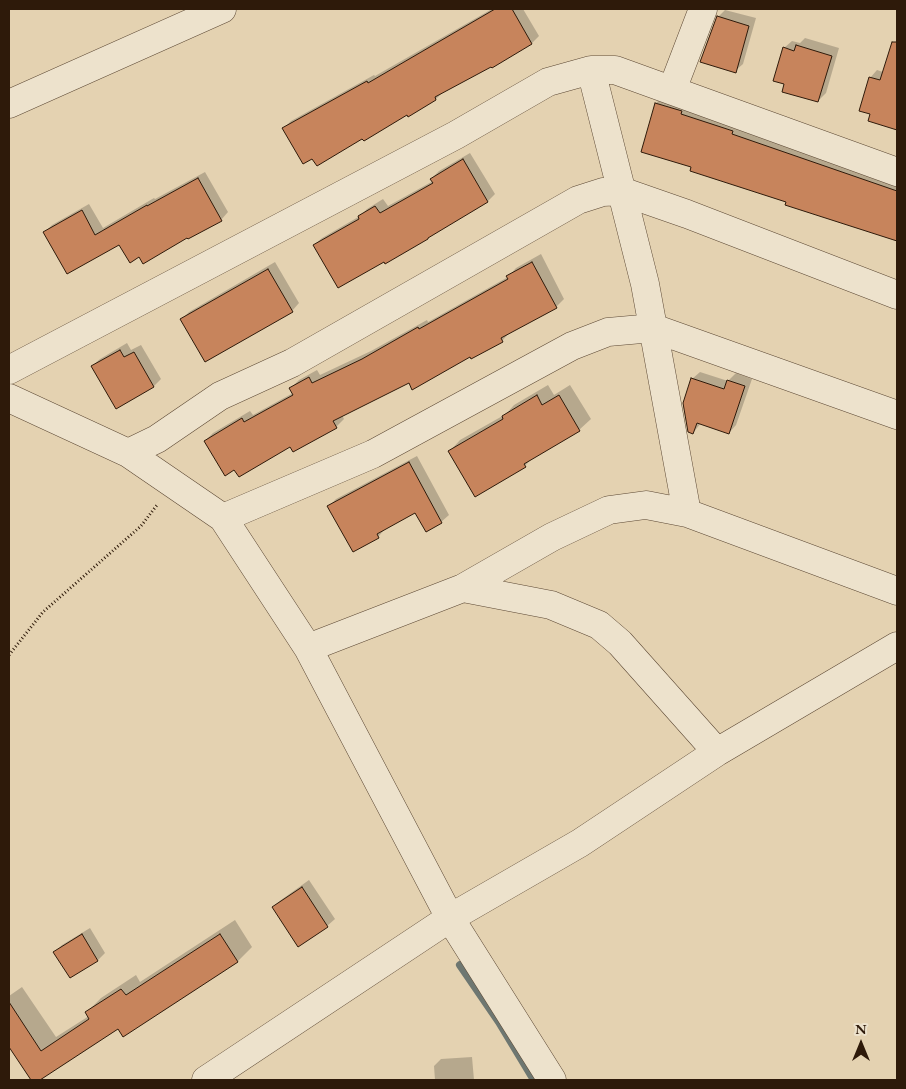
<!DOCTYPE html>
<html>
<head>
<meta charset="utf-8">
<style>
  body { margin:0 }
  #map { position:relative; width:906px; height:1089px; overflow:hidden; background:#e4d2b1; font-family:"EB Garamond",serif }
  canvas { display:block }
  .frame { position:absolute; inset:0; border:10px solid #2e1a0a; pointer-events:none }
  .north { position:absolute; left:836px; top:1019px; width:50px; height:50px; -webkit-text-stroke:4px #ede2cc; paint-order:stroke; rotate:0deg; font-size:14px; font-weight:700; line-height:20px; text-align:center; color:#2e1a0a }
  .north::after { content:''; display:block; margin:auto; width:18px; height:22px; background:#2e1a0a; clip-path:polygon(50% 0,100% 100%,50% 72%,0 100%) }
</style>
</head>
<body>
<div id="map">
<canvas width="906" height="1089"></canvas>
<div class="frame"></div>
<div class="north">N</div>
</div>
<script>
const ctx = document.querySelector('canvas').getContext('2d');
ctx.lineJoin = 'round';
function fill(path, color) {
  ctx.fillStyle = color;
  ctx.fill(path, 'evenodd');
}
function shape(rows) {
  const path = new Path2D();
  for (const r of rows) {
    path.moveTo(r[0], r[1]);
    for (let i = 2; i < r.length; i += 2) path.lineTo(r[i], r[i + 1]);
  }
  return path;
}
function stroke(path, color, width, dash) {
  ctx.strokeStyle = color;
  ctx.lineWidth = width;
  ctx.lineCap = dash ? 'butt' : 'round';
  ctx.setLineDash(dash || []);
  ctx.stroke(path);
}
fill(shape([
  [492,9,523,9,539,36,532,43,493,66,492,65,443,92,436,99,407,113,283,129,291,121,374,75,375,76],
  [725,10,756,18,743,64,735,71,718,17],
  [805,38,839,48,826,93,818,101,786,83,784,48,792,41,800,43],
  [891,68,897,70,897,129,870,121,872,113,870,78,877,70,886,73],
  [663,96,897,181,897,241,786,204,787,201,693,166,656,103],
  [470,153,495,194,488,201,433,234,428,238,314,245,322,238,360,216,367,209,383,199,388,206,433,181,431,179,439,171],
  [205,172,228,212,221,220,188,236,140,255,120,243,45,232,52,225,89,204,103,228,154,198,155,199],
  [541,254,564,299,556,307,510,332,502,341,409,382,342,415,344,419,336,427,235,469,205,441,213,433,250,411,253,415,293,393,291,388,299,380,317,370,320,375,371,351,427,320,428,322,508,277,516,268],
  [275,262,299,303,292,311,182,319,189,312],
  [127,343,131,350,141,345,161,379,154,386,116,407,92,366,100,359],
  [700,372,728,381,736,373,752,379,736,425,729,433,701,423,693,433,692,379],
  [548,385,554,395,570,385,591,419,579,430,533,457,525,466,449,452,460,440,506,414,514,405],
  [417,456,449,515,441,522,426,530,416,512,385,529,378,537,329,506,336,499],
  [309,880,335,919,327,926,299,945,273,907,281,900],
  [235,920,252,947,238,961,124,1035,119,1028,38,1080,32,1080,9,1045,9,996,22,987,56,1037,89,1016,87,1012,101,998,136,975,140,982],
  [90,928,105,953,98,960,70,977,55,952,62,945],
  [472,1057,474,1080,435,1080,434,1066,441,1059]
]), '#0003');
stroke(shape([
  [460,965,499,1022,534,1080]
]), '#6e7771', 8);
const building = shape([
  [495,9,512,9,532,44,492,68,491,67,435,97,436,100,408,117,407,115,364,141,362,139,317,166,312,159,303,164,282,128,367,81,368,83,495,9],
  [717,16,749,26,736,73,700,62,717,16],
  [892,42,897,42,897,130,868,121,870,114,859,111,869,77,880,80,892,42],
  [796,45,832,56,818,102,782,92,784,84,773,81,783,47,794,51,796,45],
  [655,103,682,111,681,114,733,131,732,134,897,191,897,241,785,205,786,202,690,171,691,167,641,152,655,103],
  [463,159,488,202,428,238,428,239,385,264,384,262,338,288,313,245,359,219,358,216,375,206,380,213,433,183,430,179,463,159],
  [198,178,222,221,188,239,187,238,143,264,139,257,130,263,119,245,67,274,43,232,82,210,95,235,147,205,147,206,198,178],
  [532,262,557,308,501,338,503,342,471,359,470,357,412,390,409,383,333,421,337,428,293,452,290,447,239,477,234,470,225,476,204,441,242,418,244,422,293,395,289,388,309,377,312,383,362,359,418,327,419,329,508,279,506,276,532,262],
  [268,269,293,312,205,362,180,319,268,269],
  [120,350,124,357,134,352,154,387,116,409,91,366,120,350],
  [691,378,724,389,727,380,745,386,729,434,697,423,693,434,688,432,683,403,691,378],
  [537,395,542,405,559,395,580,431,524,464,526,467,475,497,448,451,503,419,502,416,537,395],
  [409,462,442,523,426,532,415,513,377,534,379,538,353,552,327,506,409,462],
  [302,887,328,927,298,947,272,907,302,887],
  [82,934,98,961,70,978,53,952,82,934],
  [220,934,238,962,123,1037,118,1029,40,1080,31,1080,9,1047,9,1002,41,1051,89,1019,85,1012,121,989,126,995,220,934]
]);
fill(building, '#c7845c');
stroke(building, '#2e1a0a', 1);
const street = shape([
  [591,70,645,284,687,513],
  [672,90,703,9],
  [9,104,222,9],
  [9,370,456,135,548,82,591,70,615,70,897,172],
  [9,398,128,453,223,518,308,648,450,918,552,1080],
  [128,453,157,439,220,396,292,363,578,200,603,192,621,191,687,214,897,295],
  [223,518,373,454,572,346,608,332,653,328,897,415],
  [463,588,551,605,599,625,620,643,717,752],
  [308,648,463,588,552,537,609,510,646,505,687,513,897,591],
  [206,1080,450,918,580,843,717,752,897,646]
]);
stroke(street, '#5c4834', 29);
stroke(shape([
  [9,655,43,612,141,526,157,505]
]), '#2e1a0a', 3, [1, 2.5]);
stroke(street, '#ede2cc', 28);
</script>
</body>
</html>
